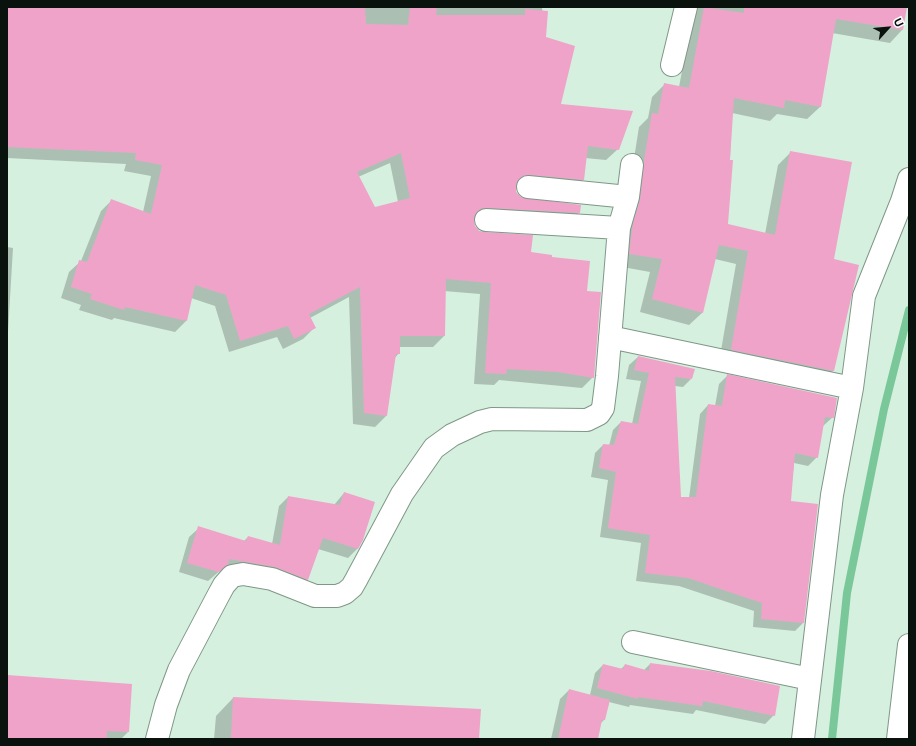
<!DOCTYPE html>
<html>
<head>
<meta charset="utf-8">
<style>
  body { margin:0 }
  #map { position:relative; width:916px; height:746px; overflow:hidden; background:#d6f0df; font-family:Inter,sans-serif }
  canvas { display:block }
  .frame { position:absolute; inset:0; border:8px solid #09120d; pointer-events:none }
  .north { position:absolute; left:868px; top:8px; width:40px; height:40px; -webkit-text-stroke:3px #fff; paint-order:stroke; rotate:63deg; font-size:11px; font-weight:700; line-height:16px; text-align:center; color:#09120d }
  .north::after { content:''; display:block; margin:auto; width:14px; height:18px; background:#09120d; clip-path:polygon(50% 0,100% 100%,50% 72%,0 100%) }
</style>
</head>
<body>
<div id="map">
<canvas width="916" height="746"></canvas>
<div class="frame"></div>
<div class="north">U</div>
</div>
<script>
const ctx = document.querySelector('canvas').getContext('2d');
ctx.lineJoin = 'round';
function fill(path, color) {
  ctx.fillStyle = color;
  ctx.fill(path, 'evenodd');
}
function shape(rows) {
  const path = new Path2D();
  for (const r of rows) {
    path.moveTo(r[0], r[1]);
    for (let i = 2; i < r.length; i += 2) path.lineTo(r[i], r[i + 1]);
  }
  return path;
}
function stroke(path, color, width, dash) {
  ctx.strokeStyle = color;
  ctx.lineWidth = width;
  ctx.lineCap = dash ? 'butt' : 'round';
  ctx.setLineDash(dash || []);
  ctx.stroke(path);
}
fill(shape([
  [7,7,542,7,545,38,560,105,618,149,606,160,585,158,583,180,572,191,515,186,516,192,521,198,579,213,568,224,473,219,474,226,479,231,530,253,551,258,586,292,593,377,582,388,499,380,494,385,474,384,480,294,444,291,444,336,433,347,399,347,399,353,394,359,386,416,375,427,353,424,349,297,310,318,314,328,303,339,283,349,277,337,229,352,215,306,191,298,186,321,175,332,114,318,112,320,79,310,81,305,61,298,69,272,81,261,101,211,112,200,143,212,151,176,124,171,126,164,7,158],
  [390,163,398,202,375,208,358,177],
  [694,7,906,7,902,30,890,43,832,33,820,107,807,119,777,114,770,121,732,113,727,225,765,234,778,165,791,152,833,260,858,266,833,371,820,384,719,362,736,264,715,259,702,313,689,325,640,312,650,272,617,266,639,127,648,118,652,97,665,84,679,87],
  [7,247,13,248,7,349],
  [638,357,691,379,683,387,675,386,680,498,689,498,700,414,708,405,715,406,719,384,727,376,833,417,823,426,817,457,808,466,794,463,790,502,803,623,795,631,753,627,754,611,679,586,636,581,641,543,600,537,608,480,591,477,595,453,603,445,609,446,613,430,621,422,632,424,641,381,626,379,629,365],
  [344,493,362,540,357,549,348,558,318,549,307,579,298,589,264,576,222,569,208,581,179,572,189,537,199,528,244,541,248,537,272,544,279,506,288,497,334,505],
  [650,664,774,715,765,724,696,710,693,714,630,705,629,707,609,702,604,720,600,724,597,739,551,739,560,699,569,690,590,695,595,673,603,665,620,670,625,665,644,670],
  [7,676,128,732,121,739,7,739],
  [233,698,478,739,214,739,216,716]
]), '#0003');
stroke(shape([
  [832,739,847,593,884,409,909,310]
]), '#7ac799', 8);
fill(shape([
  [7,7,365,7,366,24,408,25,410,7,437,7,436,15,525,15,525,9,548,11,546,37,575,46,561,104,633,111,619,150,588,146,584,180,529,175,523,176,518,180,516,186,516,192,521,197,581,205,580,213,487,208,481,209,476,213,474,220,475,226,479,231,485,232,533,235,531,252,552,255,552,257,590,261,587,291,601,292,594,378,558,372,507,369,506,374,485,373,491,283,446,279,445,336,400,336,400,354,396,354,387,416,364,413,360,287,309,314,316,328,294,339,288,326,240,341,226,295,195,285,187,321,125,307,124,310,90,299,92,294,71,287,79,260,87,262,111,199,151,214,162,165,135,160,136,153,7,147],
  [401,153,410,198,375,207,357,172],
  [704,7,744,13,744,7,907,7,903,30,836,19,821,107,785,100,784,108,734,98,730,160,733,160,728,224,775,235,790,151,852,162,834,259,859,265,834,371,731,350,748,251,719,245,703,313,652,299,662,259,629,254,633,223,640,199,644,161,652,113,658,114,664,83,689,88],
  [638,356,695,369,692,379,675,377,681,497,696,497,708,404,722,406,727,374,837,398,834,418,825,417,818,458,795,453,791,501,818,504,804,623,761,619,762,603,688,578,645,573,650,535,608,528,616,472,599,468,603,444,614,445,621,421,638,424,649,373,634,370],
  [344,492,375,502,363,540,358,549,323,538,308,580,274,567,229,559,228,565,219,572,187,563,198,526,246,541,248,536,280,545,288,496,340,505],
  [650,663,711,671,780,686,775,716,703,701,702,706,638,697,638,699,597,688,603,664,623,669,625,664,649,671],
  [7,675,132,684,129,732,107,731,107,739,7,739],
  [569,689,610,700,605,720,602,720,598,739,558,739],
  [233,697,481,709,479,739,231,739]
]), '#efa3c9');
const minor = shape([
  [672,65,686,7],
  [528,187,628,197],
  [486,220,619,228],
  [610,337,852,388],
  [633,642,810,679],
  [157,739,166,705,179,670,218,596,224,585,232,576,243,574,272,579,315,596,337,596,345,593,352,587,356,580,402,494,434,448,452,435,480,422,492,419,587,420,599,414,603,408,607,376,619,228,628,197,632,165],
  [803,739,832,495,852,388,864,296,902,201,909,179]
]);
const motorway = shape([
  [898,739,909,645]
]);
stroke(minor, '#7f9787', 24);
stroke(motorway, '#7f9787', 24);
stroke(minor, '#fff', 22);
stroke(motorway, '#fff', 22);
</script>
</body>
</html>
